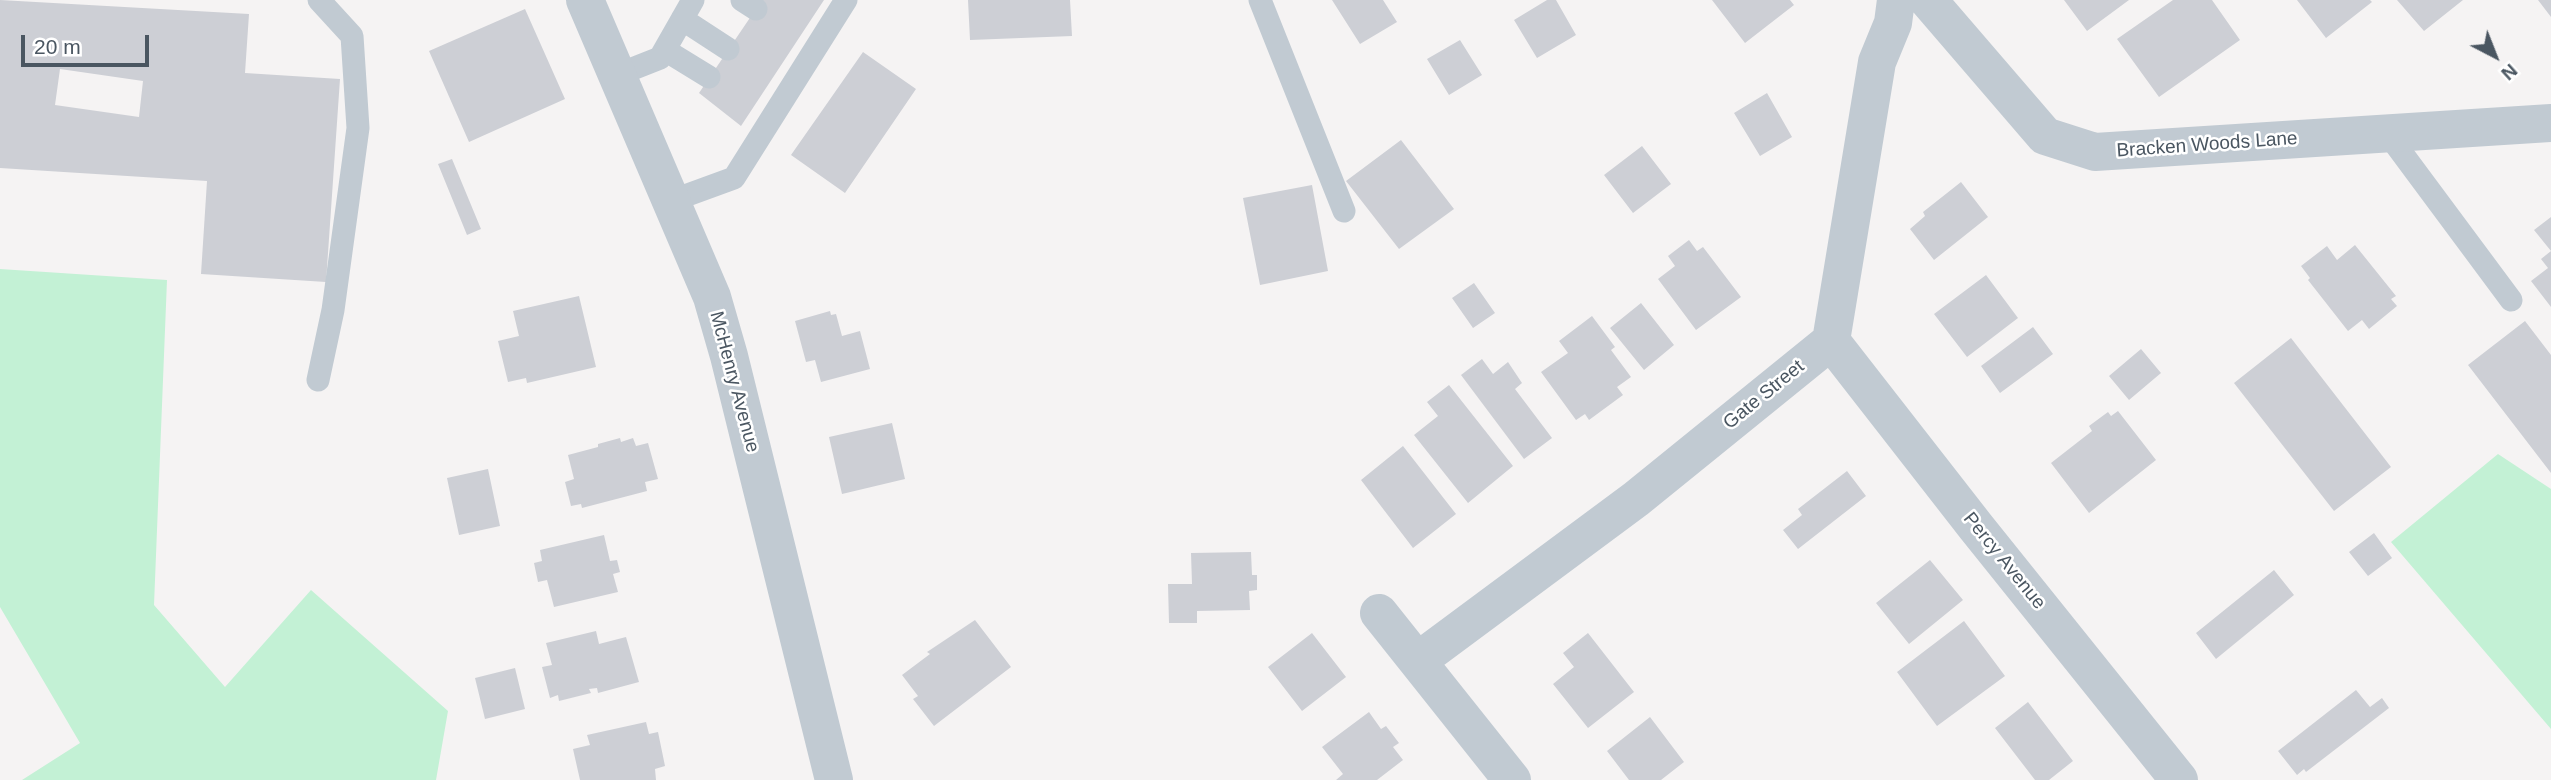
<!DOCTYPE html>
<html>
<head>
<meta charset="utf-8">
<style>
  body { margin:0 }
  #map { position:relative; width:2551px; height:780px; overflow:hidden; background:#f5f3f3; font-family:Arial,sans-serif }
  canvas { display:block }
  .north { position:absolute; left:2460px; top:21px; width:70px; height:70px; -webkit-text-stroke:5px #fff; paint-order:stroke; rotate:138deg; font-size:19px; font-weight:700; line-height:28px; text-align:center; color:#4a5661 }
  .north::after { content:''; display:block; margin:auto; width:24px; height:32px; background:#4a5661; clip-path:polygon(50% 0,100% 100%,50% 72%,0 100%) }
  .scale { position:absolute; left:21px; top:35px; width:128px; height:32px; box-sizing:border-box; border:4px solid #4a5661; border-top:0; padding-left:9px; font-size:21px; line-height:24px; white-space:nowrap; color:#4a5661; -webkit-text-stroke:5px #fff; paint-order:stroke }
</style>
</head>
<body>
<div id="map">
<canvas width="2551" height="780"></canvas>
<div class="north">N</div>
<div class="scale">20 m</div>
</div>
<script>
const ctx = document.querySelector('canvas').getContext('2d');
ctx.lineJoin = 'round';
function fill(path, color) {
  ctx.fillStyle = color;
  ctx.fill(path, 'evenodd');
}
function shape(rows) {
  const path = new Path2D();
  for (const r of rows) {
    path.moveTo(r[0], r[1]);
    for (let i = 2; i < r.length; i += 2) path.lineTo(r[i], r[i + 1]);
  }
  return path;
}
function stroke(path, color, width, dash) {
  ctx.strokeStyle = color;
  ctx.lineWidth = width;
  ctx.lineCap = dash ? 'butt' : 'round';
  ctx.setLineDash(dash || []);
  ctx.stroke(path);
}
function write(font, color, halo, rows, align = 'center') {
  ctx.font = font + ' Arial,sans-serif';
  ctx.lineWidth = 5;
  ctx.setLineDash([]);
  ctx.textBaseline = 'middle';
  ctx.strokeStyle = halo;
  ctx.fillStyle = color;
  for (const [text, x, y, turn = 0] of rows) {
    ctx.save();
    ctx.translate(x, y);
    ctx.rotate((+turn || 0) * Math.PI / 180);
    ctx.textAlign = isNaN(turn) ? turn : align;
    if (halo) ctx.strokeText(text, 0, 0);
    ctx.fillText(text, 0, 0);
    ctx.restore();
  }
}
fill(shape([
  [0,269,167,280,154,605,225,687,311,590,448,711,436,780,22,780,80,743,0,607],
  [2498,454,2551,489,2551,729,2391,542]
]), '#c3f1d5');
fill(shape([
  [0,0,249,14,245,73,340,79,326,282,201,274,207,181,0,168],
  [60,69,143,81,139,117,55,105],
  [762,0,824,0,741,126,699,93],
  [968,0,1070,0,1072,36,970,40],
  [1332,0,1383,0,1397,22,1360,44],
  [1547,0,1556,0,1576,35,1537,58,1514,20],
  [1712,0,1790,0,1794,5,1745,43],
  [2064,0,2129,0,2087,31],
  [2173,0,2212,0,2240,40,2159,97,2117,39],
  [2297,0,2370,0,2372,2,2326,38],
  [2397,0,2463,0,2424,31],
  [2538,0,2551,0,2551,17],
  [525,9,565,99,469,142,429,51],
  [1460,40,1482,75,1449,95,1427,59],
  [863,52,916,89,845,193,791,155],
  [1767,93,1792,137,1760,156,1734,113],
  [1401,140,1454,209,1399,249,1346,181],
  [1642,146,1671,184,1633,213,1604,175],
  [452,159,481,229,467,235,438,164],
  [1961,182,1988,217,1934,260,1910,229,1925,216,1923,212],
  [1312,185,1328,271,1260,285,1243,198],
  [2551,217,2551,307,2531,281,2548,268,2541,259,2551,251,2534,230],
  [1689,240,1697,251,1703,247,1741,297,1696,330,1658,279,1675,266,1668,256],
  [2355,245,2396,296,2391,299,2397,306,2369,329,2362,320,2348,331,2308,280,2310,278,2301,266,2327,246,2337,260],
  [1986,275,2018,318,1967,357,1934,314],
  [1474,283,1495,313,1473,328,1452,298],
  [579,296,596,367,527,383,526,378,508,382,498,341,519,336,513,311],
  [1641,303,1674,345,1644,370,1610,328],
  [830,311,831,315,836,314,842,336,860,331,870,369,821,382,815,360,806,362,795,321],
  [1592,316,1615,347,1611,350,1631,377,1617,387,1623,395,1589,420,1585,414,1576,420,1541,372,1568,353,1559,341],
  [2525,321,2551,355,2551,473,2468,365],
  [2033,327,2053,354,2000,393,1981,366],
  [2291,338,2391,467,2334,511,2234,383],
  [2141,349,2161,373,2129,400,2109,376],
  [1482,359,1493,374,1508,362,1522,383,1515,389,1552,438,1524,459,1461,375],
  [1449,385,1513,466,1468,503,1414,435,1438,416,1427,402],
  [2118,411,2156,460,2089,513,2051,463,2092,431,2089,426,2108,412,2111,416],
  [892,423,905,479,842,494,829,437],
  [620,438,621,442,633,438,636,446,648,443,658,479,645,482,647,491,582,508,581,504,571,506,565,482,574,479,568,455,598,447,598,444],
  [1403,446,1456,514,1413,548,1361,480],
  [488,469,500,526,459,535,447,478],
  [1847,471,1866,496,1798,549,1783,530,1802,515,1798,509],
  [2374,533,2392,558,2368,576,2349,552],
  [604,535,610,561,617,560,620,572,613,574,618,592,554,607,547,580,538,582,534,563,542,561,540,550],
  [1251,552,1252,575,1257,575,1257,590,1249,591,1250,610,1197,611,1197,623,1169,623,1168,584,1192,584,1191,553],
  [1930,560,1963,600,1909,644,1876,603],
  [2274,570,2294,595,2216,659,2196,633],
  [975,620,1011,667,934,726,913,699,918,696,902,675,930,654,927,652],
  [1964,621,2005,676,1937,726,1897,672],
  [596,631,599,644,626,637,639,682,598,693,597,688,589,689,591,693,559,701,558,695,550,698,542,667,552,665,546,643],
  [1312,633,1346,677,1302,711,1268,667],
  [1588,633,1634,692,1588,728,1553,684,1574,667,1563,653],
  [515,668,525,709,485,719,475,678],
  [2356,690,2370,707,2382,698,2389,708,2306,772,2304,769,2297,775,2278,751],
  [2028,702,2073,761,2049,780,2035,780,1995,728],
  [1369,712,1381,729,1386,726,1399,743,1393,747,1403,760,1377,780,1336,780,1343,774,1322,747],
  [1650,717,1684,762,1661,780,1629,780,1607,751],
  [646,722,649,734,658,732,665,766,655,769,656,780,580,780,573,749,590,745,587,735]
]), '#cdcfd5');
stroke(shape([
  [742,0,756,9],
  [1260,0,1344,211],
  [682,19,728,49],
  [665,50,709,77],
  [617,75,660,58,693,0],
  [2387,133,2511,300],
  [671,201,734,178,846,0],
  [318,380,333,310,358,128,352,36,319,0]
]), '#c1cad2', 23);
stroke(shape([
  [585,0,712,297,729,356,834,780],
  [1928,0,2045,136,2095,152,2551,123],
  [1831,341,1976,527,2179,780],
  [1379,613,1512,780],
  [1419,660,1636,499,1831,341,1877,62,1893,23,1896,0]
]), '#c1cad2', 38);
write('19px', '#4a5661', '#fff', [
  ["Bracken Woods Lane",2207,145,-4],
  ["McHenry Avenue",734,382,75],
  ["Gate Street",1764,395,-39],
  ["Percy Avenue",2004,561,51]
]);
</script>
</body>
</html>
